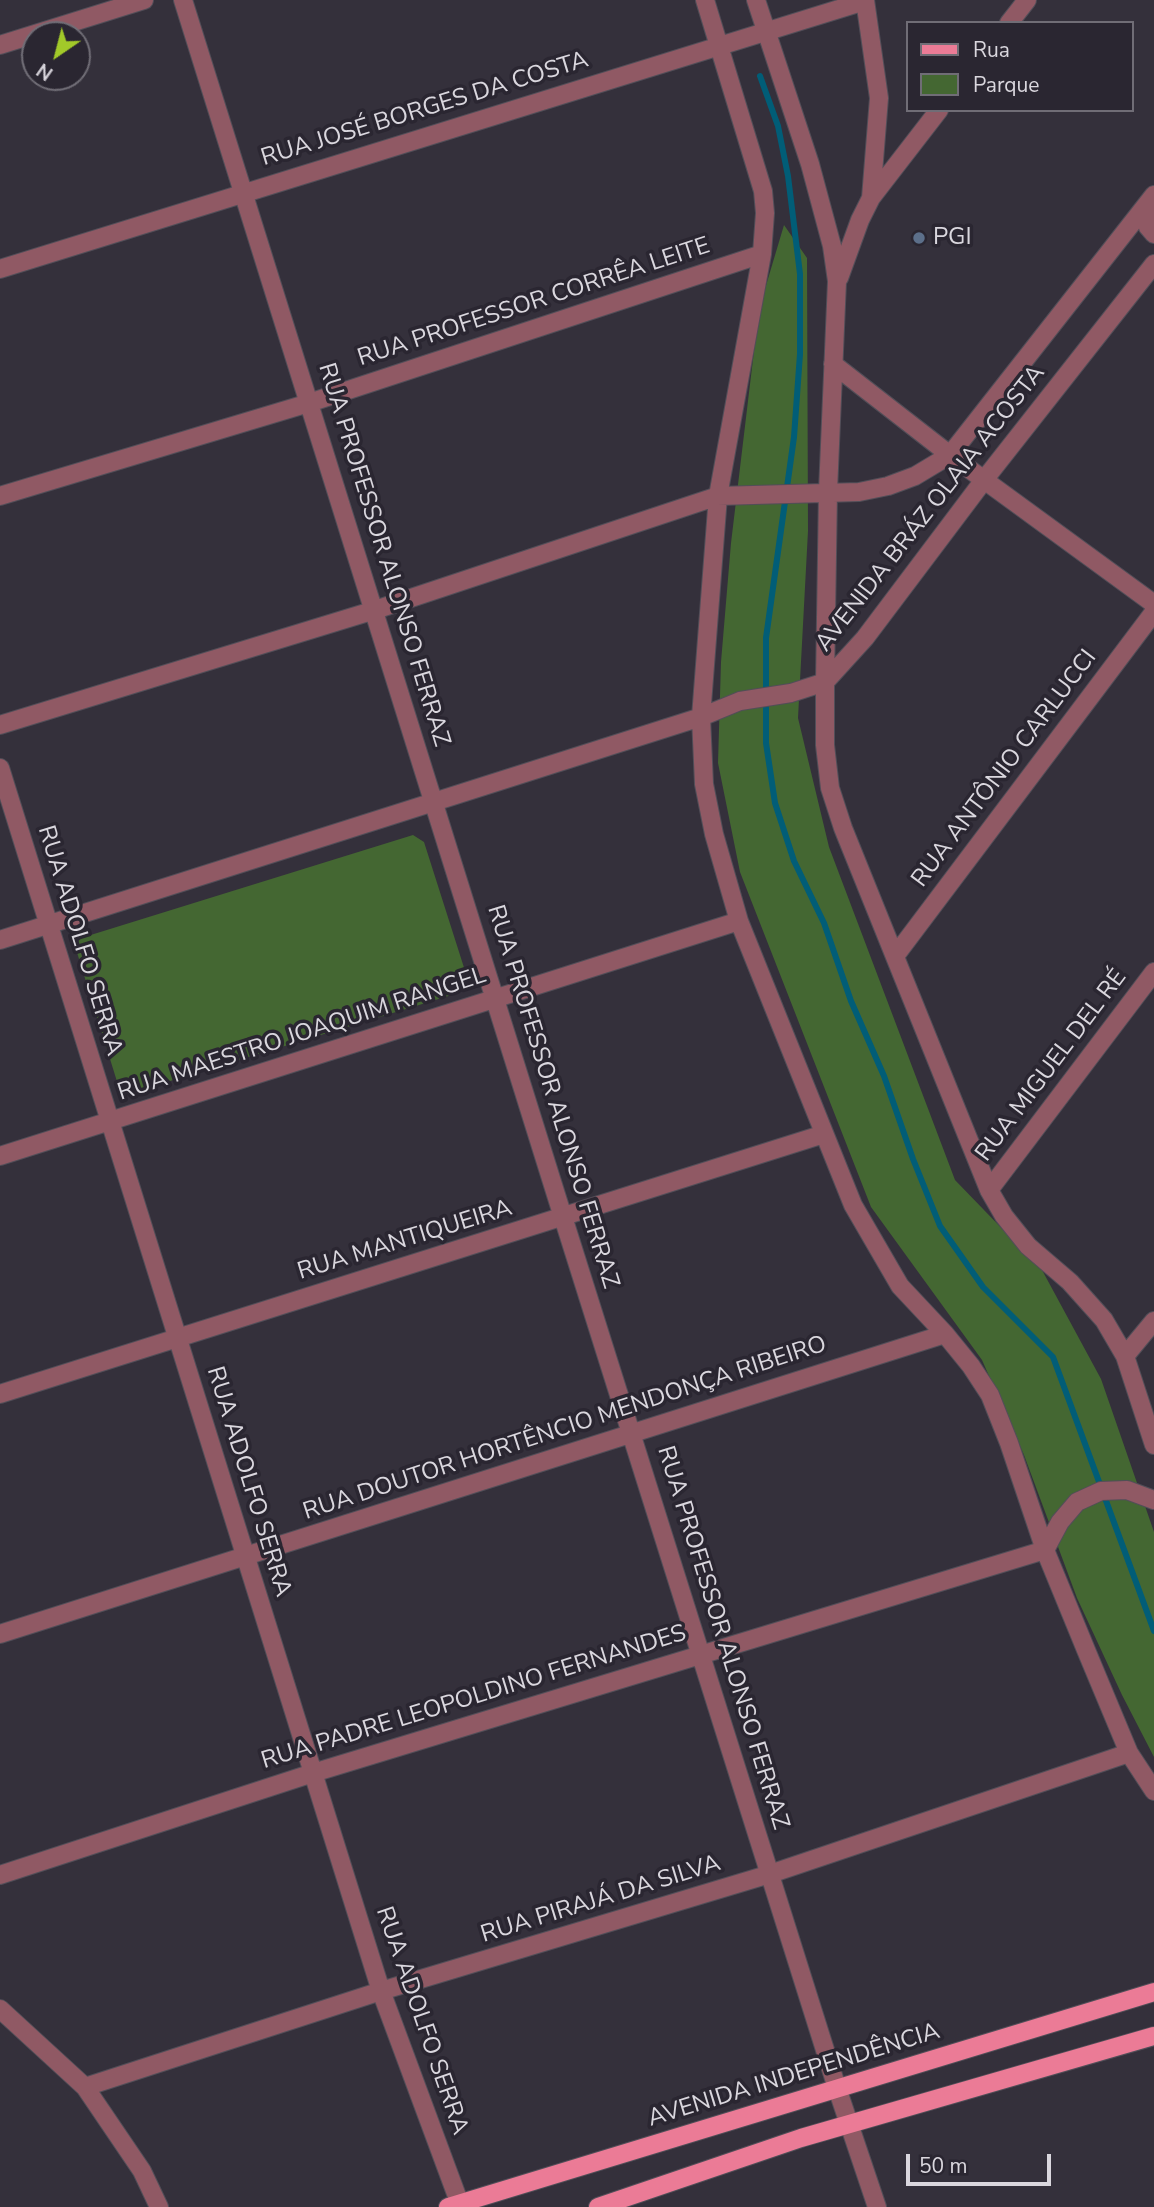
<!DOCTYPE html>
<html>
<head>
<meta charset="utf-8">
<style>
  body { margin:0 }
  #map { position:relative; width:1154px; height:2207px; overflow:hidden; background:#34303b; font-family:"Nunito Sans",sans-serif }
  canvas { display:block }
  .legend { position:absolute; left:906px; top:21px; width:228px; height:91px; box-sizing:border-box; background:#2a2631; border:2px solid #706d76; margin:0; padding:9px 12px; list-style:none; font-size:21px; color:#dad7de }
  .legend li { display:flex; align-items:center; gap:14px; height:35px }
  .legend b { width:35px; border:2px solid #706d76 }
  .north { position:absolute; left:21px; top:21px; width:70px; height:70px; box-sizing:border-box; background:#2a2631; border:2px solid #706d76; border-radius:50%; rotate:215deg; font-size:19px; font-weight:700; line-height:28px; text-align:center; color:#dad7de }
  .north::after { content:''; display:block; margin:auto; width:24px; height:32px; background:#a2c929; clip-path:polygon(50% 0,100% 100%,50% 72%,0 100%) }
  .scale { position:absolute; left:906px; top:2154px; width:145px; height:32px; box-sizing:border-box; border:4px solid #dad7de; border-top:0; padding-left:9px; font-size:21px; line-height:24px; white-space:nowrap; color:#dad7de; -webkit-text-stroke:5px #2a2631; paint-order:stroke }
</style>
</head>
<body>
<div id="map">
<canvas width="1154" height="2207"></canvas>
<ul class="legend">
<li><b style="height:9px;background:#eb7b96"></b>Rua</li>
<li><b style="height:19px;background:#446732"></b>Parque</li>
</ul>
<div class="north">N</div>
<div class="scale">50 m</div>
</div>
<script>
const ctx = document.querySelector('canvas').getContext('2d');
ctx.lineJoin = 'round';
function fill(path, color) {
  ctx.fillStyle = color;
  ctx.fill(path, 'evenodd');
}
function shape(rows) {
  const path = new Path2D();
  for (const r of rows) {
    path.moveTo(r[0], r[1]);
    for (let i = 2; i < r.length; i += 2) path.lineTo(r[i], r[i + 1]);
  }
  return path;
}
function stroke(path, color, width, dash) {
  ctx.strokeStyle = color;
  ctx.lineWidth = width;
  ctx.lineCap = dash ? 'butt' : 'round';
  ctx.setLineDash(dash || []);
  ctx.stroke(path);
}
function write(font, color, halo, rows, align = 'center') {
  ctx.font = font + ' "Nunito Sans",sans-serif';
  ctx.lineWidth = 7;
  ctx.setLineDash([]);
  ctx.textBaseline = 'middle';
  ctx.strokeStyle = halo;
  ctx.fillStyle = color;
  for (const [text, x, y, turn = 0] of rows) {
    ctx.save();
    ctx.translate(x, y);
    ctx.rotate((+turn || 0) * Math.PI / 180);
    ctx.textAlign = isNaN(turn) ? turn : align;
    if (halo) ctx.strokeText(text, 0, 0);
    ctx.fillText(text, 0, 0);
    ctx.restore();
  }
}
fill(shape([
  [784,225,807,258,808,531,798,718,829,847,955,1180,1042,1270,1101,1379,1154,1532,1154,1757,1122,1695,1077,1598,1024,1455,982,1360,871,1207,740,872,718,763,721,662,731,543,759,309],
  [413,835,424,842,467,977,455,994,134,1092,119,1088,75,946,81,938]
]), '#446732');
stroke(shape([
  [760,76,778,126,788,176,800,274,800,354,794,437,766,638,766,743,775,803,794,861,824,923,851,1001,884,1076,913,1159,940,1226,983,1287,1053,1357,1154,1631]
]), '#015d77', 6);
const minor = shape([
  [183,0,563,1217,837,2088,877,2207],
  [705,0,763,191,765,213,762,254,718,496,701,717,704,784,714,834,739,921,853,1205,900,1286,945,1334,971,1366,990,1395,1009,1443,1045,1550,1086,1650,1129,1753,1154,1791],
  [756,0,810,164,832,246,837,281,828,491,825,682,825,745,830,788,843,828,989,1190,1004,1216,1028,1246,1070,1282,1104,1320,1125,1356,1154,1445],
  [865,0,879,98,871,198],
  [1009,23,1027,0],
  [0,45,144,0],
  [1147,204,1146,219,1148,227,1154,234],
  [0,269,865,1],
  [839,278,860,220,871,198,939,110],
  [833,364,950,455,1154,604],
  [0,496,309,403,762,254],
  [0,725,375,610,718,496,859,492,888,486,915,476,950,455,1154,195],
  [0,768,381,1991,461,2207],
  [0,940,701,717,740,701,791,693,825,682,865,638,984,480,1154,264],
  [895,956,1154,612],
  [0,1156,739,921],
  [989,1190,1154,972],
  [1125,1356,1154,1321],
  [0,1394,824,1134],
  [0,1634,945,1334],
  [0,1875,313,1773,1045,1550,1060,1522,1077,1502,1101,1491,1127,1490,1154,1500],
  [0,2009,85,2087,142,2171,159,2207],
  [85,2087,381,1991,770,1874,1129,1753]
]);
const major = shape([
  [448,2207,1154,1992],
  [598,2207,801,2138,1154,2036]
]);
stroke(minor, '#524e58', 20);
stroke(major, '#524e58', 20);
stroke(minor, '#905964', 18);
stroke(major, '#eb7b96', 18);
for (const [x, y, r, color] of [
  [919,238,7,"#5c6f8a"]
]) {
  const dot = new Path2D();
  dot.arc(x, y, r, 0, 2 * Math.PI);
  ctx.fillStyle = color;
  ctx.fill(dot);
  stroke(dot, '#2a2631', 2.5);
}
write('24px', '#dad7de', '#2a2631', [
  ["RUA JOSÉ BORGES DA COSTA",425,110,-17],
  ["RUA PROFESSOR CORRÊA LEITE",534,303,-18],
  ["AVENIDA BRÁZ OLAIA ACOSTA",931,509,-52],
  ["RUA PROFESSOR ALONSO FERRAZ",383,555,73],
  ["RUA ANTÔNIO CARLUCCI",1005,769,-53],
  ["RUA ADOLFO SERRA",79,941,73],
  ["RUA MAESTRO JOAQUIM RANGEL",302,1035,-18],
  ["RUA MIGUEL DEL RÉ",1052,1066,-53],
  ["RUA PROFESSOR ALONSO FERRAZ",552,1097,73],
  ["RUA MANTIQUEIRA",405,1241,-17],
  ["RUA DOUTOR HORTÊNCIO MENDONÇA RIBEIRO",565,1429,-18],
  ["RUA ADOLFO SERRA",248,1482,73],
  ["RUA PROFESSOR ALONSO FERRAZ",722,1638,73],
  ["RUA PADRE LEOPOLDINO FERNANDES",474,1698,-17],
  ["RUA PIRAJÁ DA SILVA",601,1900,-17],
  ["RUA ADOLFO SERRA",421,2021,71],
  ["AVENIDA INDEPENDÊNCIA",794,2076,-17]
]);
write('24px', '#dad7de', '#2a2631', [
  ["PGI",933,238]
], 'left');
</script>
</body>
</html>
